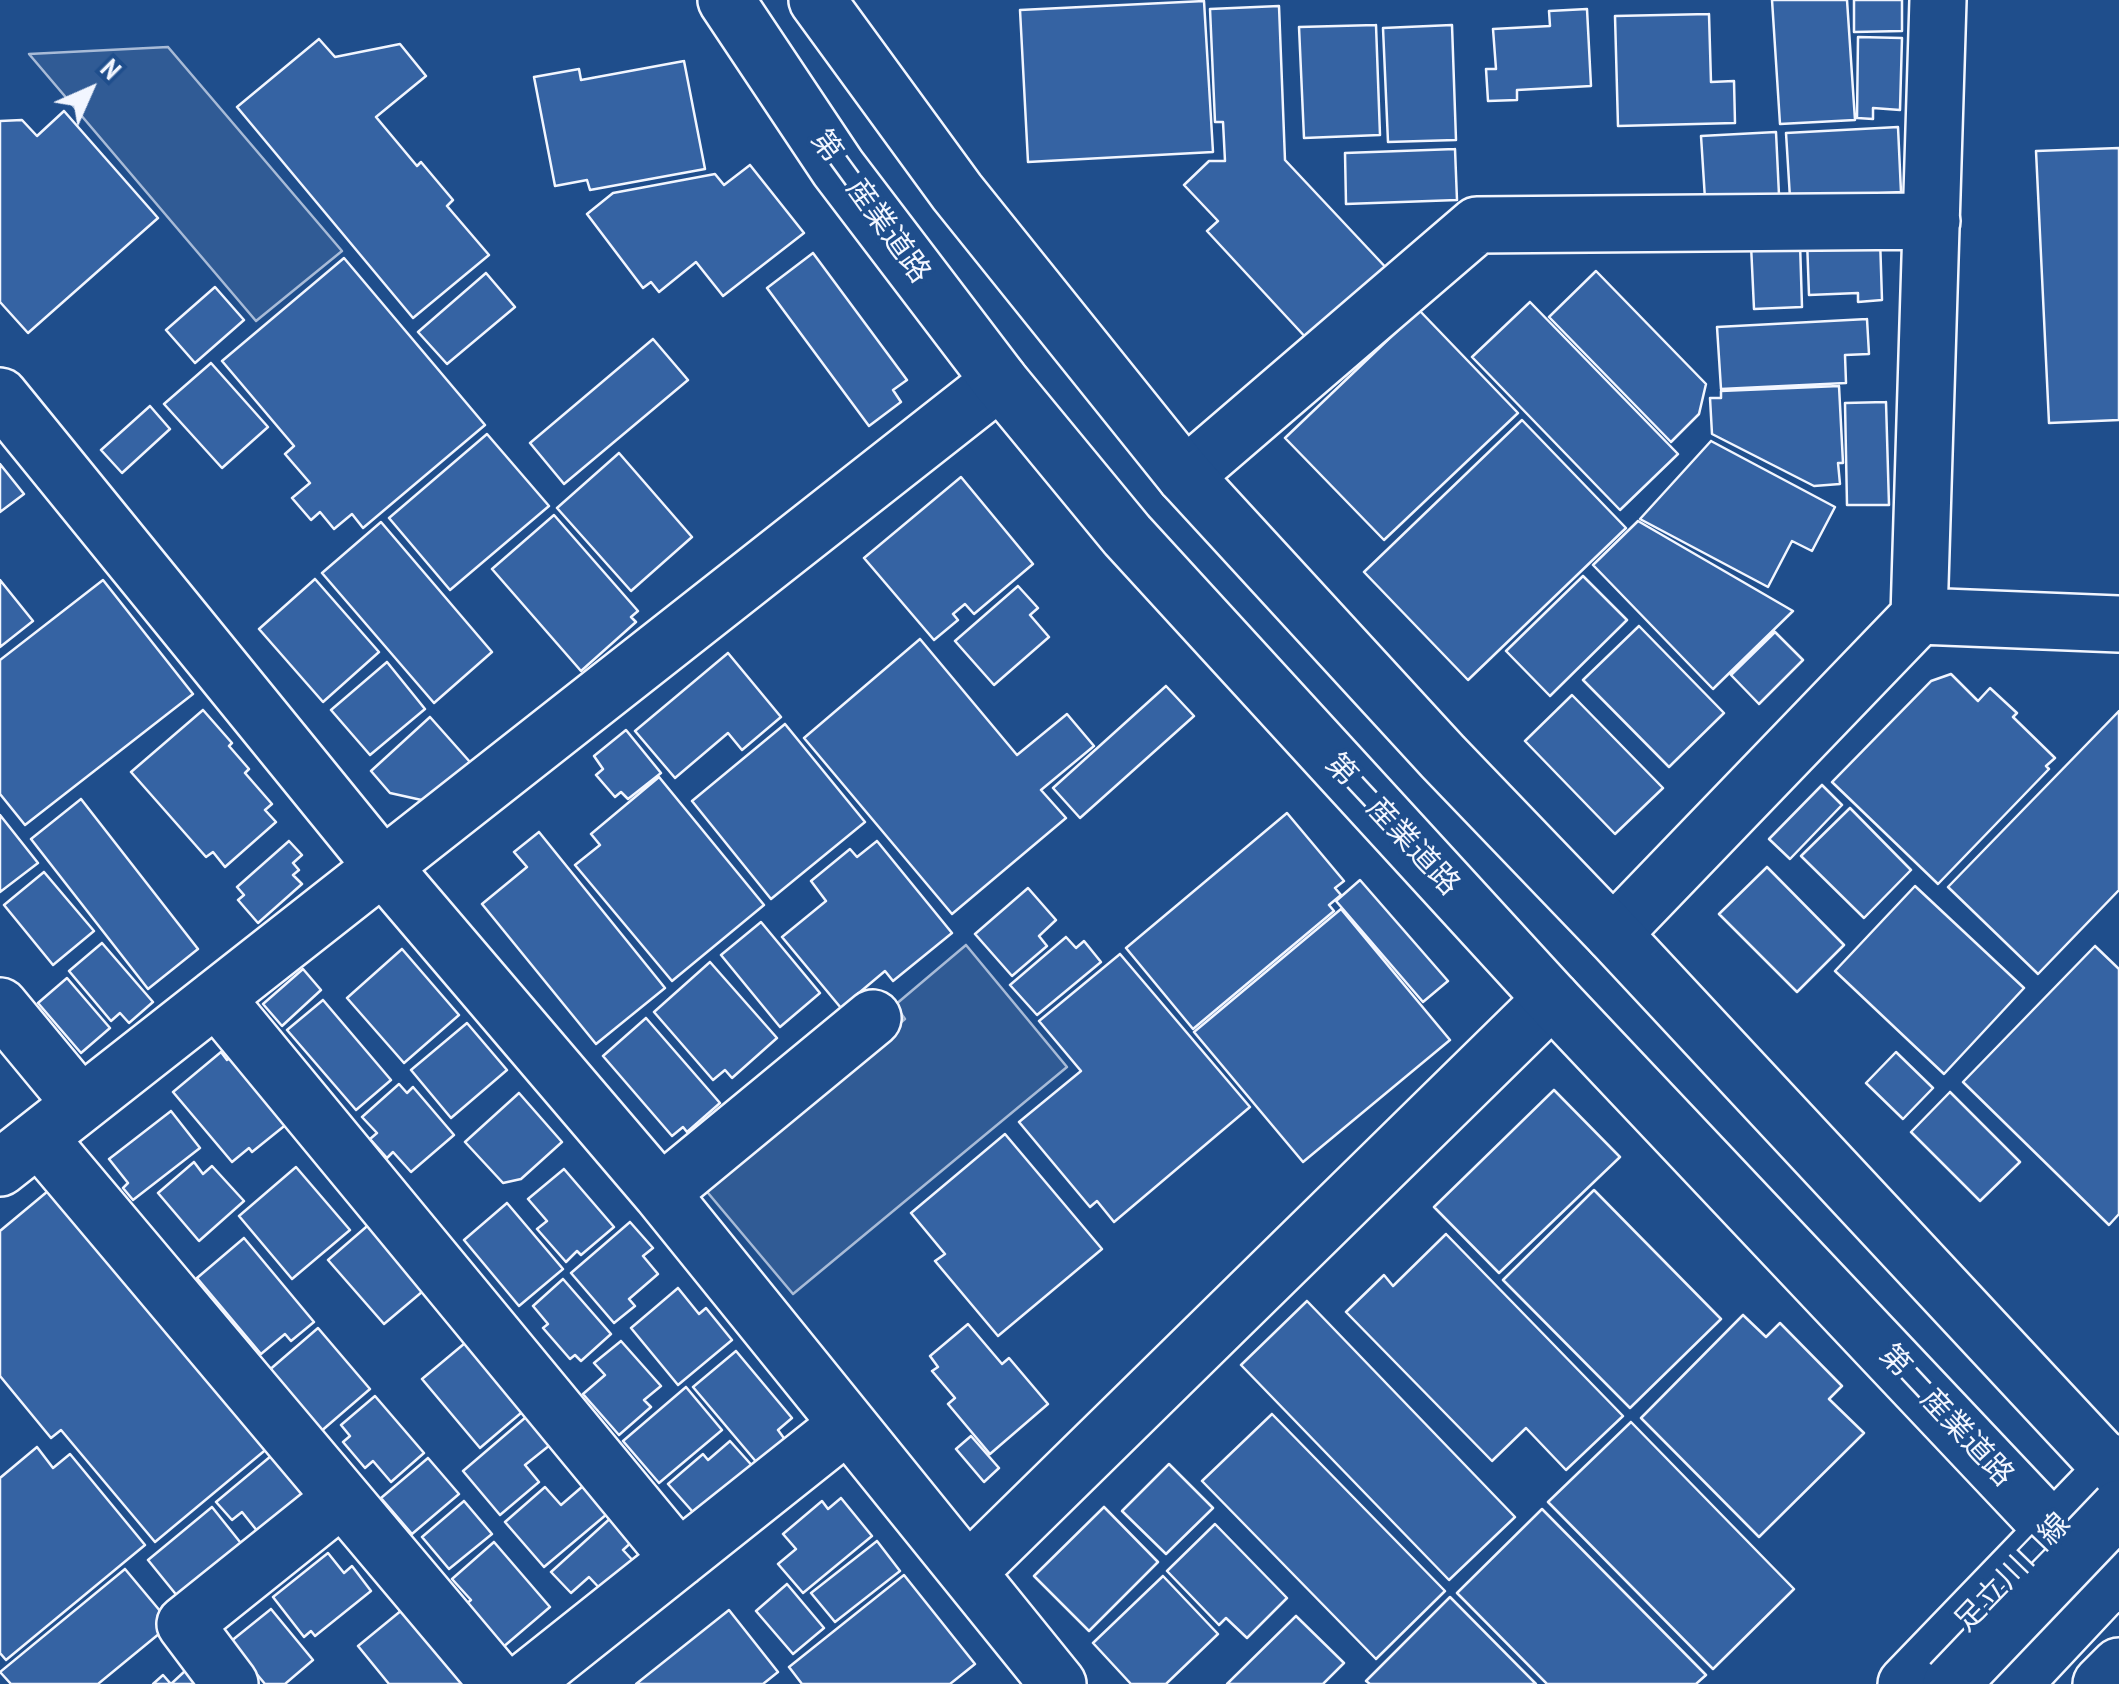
<!DOCTYPE html>
<html>
<head>
<meta charset="utf-8">
<style>
  body { margin:0 }
  #map { position:relative; width:2119px; height:1684px; overflow:hidden; background:#1f4e8c; font-family:"PT Sans Narrow",sans-serif }
  canvas { display:block }
  .north { position:absolute; left:40px; top:40px; width:100px; height:100px; -webkit-text-stroke:8px #1f4e8c; paint-order:stroke; rotate:45deg; font-size:28px; font-weight:700; line-height:40px; text-align:center; color:#f2f6ff }
  .north::after { content:''; display:block; margin:auto; width:35px; height:45px; background:#f2f6ff; clip-path:polygon(50% 0,100% 100%,50% 72%,0 100%) }
</style>
</head>
<body>
<div id="map">
<canvas width="2119" height="1684"></canvas>
<div class="north">N</div>
</div>
<script>
const ctx = document.querySelector('canvas').getContext('2d');
ctx.lineJoin = 'round';
function fill(path, color) {
  ctx.fillStyle = color;
  ctx.fill(path, 'evenodd');
}
function shape(rows) {
  const path = new Path2D();
  for (const r of rows) {
    path.moveTo(r[0], r[1]);
    for (let i = 2; i < r.length; i += 2) path.lineTo(r[i], r[i + 1]);
  }
  return path;
}
function stroke(path, color, width, dash) {
  ctx.strokeStyle = color;
  ctx.lineWidth = width;
  ctx.lineCap = dash ? 'butt' : 'round';
  ctx.setLineDash(dash || []);
  ctx.stroke(path);
}
function write(font, color, halo, rows, align = 'center') {
  ctx.font = font + ' "PT Sans Narrow","Noto Sans JP",sans-serif';
  ctx.lineWidth = 8;
  ctx.setLineDash([]);
  ctx.textBaseline = 'middle';
  ctx.strokeStyle = halo;
  ctx.fillStyle = color;
  for (const [text, x, y, turn = 0] of rows) {
    ctx.save();
    ctx.translate(x, y);
    ctx.rotate((+turn || 0) * Math.PI / 180);
    ctx.textAlign = isNaN(turn) ? turn : align;
    if (halo) ctx.strokeText(text, 0, 0);
    ctx.fillText(text, 0, 0);
    ctx.restore();
  }
}
const built = shape([
  [168,47,342,251,256,321,29,54,168,47],
  [966,945,1067,1067,793,1294,703,1187,905,1019,895,1005,966,945]
]);
fill(built, '#305b95');
stroke(built, '#a8bbd7', 2.5);
const building = shape([
  [1772,0,1847,0,1855,120,1780,124,1772,0],
  [1854,0,1902,0,1902,31,1854,32,1854,0],
  [1204,1,1213,152,1028,162,1020,10,1204,1],
  [1279,6,1285,160,1391,273,1309,341,1207,231,1218,221,1184,185,1209,161,1225,161,1223,122,1215,122,1210,9,1279,6],
  [1587,9,1591,86,1517,90,1517,100,1488,101,1486,69,1496,69,1493,29,1550,26,1549,11,1587,9],
  [1709,14,1711,82,1734,81,1735,123,1618,126,1615,16,1709,14],
  [1376,25,1380,135,1304,138,1299,27,1376,25],
  [1452,25,1456,140,1388,142,1383,28,1452,25],
  [1858,37,1902,38,1900,110,1873,108,1873,119,1857,118,1858,37],
  [319,39,335,57,400,44,426,76,376,117,417,166,421,162,453,200,447,206,489,255,413,318,237,107,319,39],
  [684,61,705,169,590,190,587,180,555,186,534,77,579,69,581,80,684,61],
  [64,111,158,218,28,333,0,302,0,121,22,120,37,136,64,111],
  [1898,127,1901,192,1790,198,1786,133,1898,127],
  [1776,132,1779,195,1705,199,1701,136,1776,132],
  [2119,148,2119,420,2049,423,2036,151,2119,148],
  [1455,149,1457,200,1346,204,1345,153,1455,149],
  [750,165,804,233,723,296,696,262,659,292,651,282,643,288,587,214,613,193,715,174,724,185,750,165],
  [1880,238,1882,300,1858,302,1858,293,1809,295,1807,240,1880,238],
  [1800,243,1802,307,1754,309,1751,245,1800,243],
  [813,253,907,380,893,390,901,402,869,426,767,288,813,253],
  [344,258,485,425,363,528,352,514,334,529,320,512,311,520,292,498,310,483,285,454,294,446,222,361,344,258],
  [1596,271,1706,384,1699,414,1671,442,1549,317,1596,271],
  [486,273,515,307,447,364,418,332,486,273],
  [215,287,244,320,195,363,166,330,215,287],
  [1530,302,1678,454,1620,510,1472,357,1530,302],
  [1419,310,1518,413,1384,540,1285,438,1419,310],
  [1867,319,1869,354,1845,355,1846,383,1721,389,1717,327,1867,319],
  [653,339,688,380,564,484,530,443,653,339],
  [211,363,268,427,222,468,164,404,211,363],
  [1839,386,1843,463,1838,463,1840,484,1814,486,1712,434,1710,398,1721,398,1721,391,1839,386],
  [1886,402,1889,505,1847,505,1845,403,1886,402],
  [150,406,170,429,122,473,101,450,150,406],
  [1522,420,1626,528,1468,680,1364,572,1522,420],
  [487,434,549,506,450,590,389,518,487,434],
  [1711,441,1835,507,1812,551,1792,541,1768,587,1640,519,1711,441],
  [619,453,692,537,631,591,557,508,619,453],
  [0,464,24,494,0,512,0,464],
  [961,477,1033,564,974,614,965,604,953,614,958,620,934,640,864,558,961,477],
  [554,515,638,611,631,617,636,622,581,671,492,569,554,515],
  [1638,521,1793,611,1713,689,1593,565,1638,521],
  [381,522,492,652,434,703,322,573,381,522],
  [1583,576,1627,620,1550,696,1506,651,1583,576],
  [315,579,379,652,323,702,259,629,315,579],
  [0,580,33,621,0,647,0,580],
  [103,580,193,694,25,825,0,794,0,660,103,580],
  [1018,586,1038,608,1030,615,1049,637,994,685,955,641,1018,586],
  [1639,626,1724,713,1669,767,1583,680,1639,626],
  [1775,632,1803,660,1759,704,1731,675,1775,632],
  [920,639,1017,755,1067,714,1094,746,1041,790,1066,818,952,914,804,738,920,639],
  [728,653,781,717,742,750,728,733,675,778,635,731,728,653],
  [387,662,425,709,370,755,331,710,387,662],
  [1951,674,1978,701,1990,688,2017,713,2013,717,2055,758,2046,766,2049,769,1938,884,1832,782,1931,681,1951,674],
  [1166,686,1194,716,1080,818,1053,788,1166,686],
  [1572,695,1663,788,1615,834,1525,741,1572,695],
  [203,710,232,743,229,746,249,769,245,773,272,804,265,810,276,822,225,867,213,852,206,857,131,772,203,710],
  [2119,711,2119,890,2038,974,1948,887,2119,711],
  [430,717,470,762,426,801,390,793,371,771,430,717],
  [785,724,865,822,771,899,692,801,785,724],
  [626,730,661,773,628,799,621,792,615,797,596,775,603,769,594,756,626,730],
  [659,777,764,905,672,981,575,865,600,845,591,834,659,777],
  [1822,785,1842,805,1790,859,1769,839,1822,785],
  [81,799,198,949,148,989,31,839,81,799],
  [1850,808,1911,870,1864,918,1801,856,1850,808],
  [1287,813,1344,881,1335,888,1341,895,1329,905,1334,911,1193,1029,1126,948,1287,813],
  [0,815,38,863,0,892,0,815],
  [539,832,665,988,596,1044,482,904,527,867,514,852,539,832],
  [289,841,302,855,293,863,299,870,293,875,302,884,258,923,238,900,244,895,237,887,289,841],
  [877,841,952,933,893,981,885,971,841,1008,782,937,826,901,811,881,850,849,857,857,877,841],
  [1767,867,1844,945,1797,992,1719,914,1767,867],
  [44,872,94,931,53,965,4,905,44,872],
  [1360,880,1448,981,1423,1002,1336,901,1360,880],
  [1915,886,2024,988,1944,1074,1835,971,1915,886],
  [1028,888,1056,920,1039,936,1047,946,1012,976,975,934,1028,888],
  [1341,909,1450,1040,1303,1162,1194,1032,1341,909],
  [761,922,820,993,780,1027,721,955,761,922],
  [1066,937,1076,948,1084,941,1101,962,1037,1015,1010,985,1066,937],
  [102,943,153,1002,129,1023,120,1013,111,1021,69,971,102,943],
  [2095,946,2119,969,2119,1214,2109,1225,1963,1082,2095,946],
  [402,949,459,1015,404,1063,347,998,402,949],
  [1120,954,1250,1107,1114,1222,1097,1201,1090,1207,1019,1122,1081,1071,1039,1021,1120,954],
  [710,962,777,1038,732,1078,725,1070,713,1080,654,1012,710,962],
  [303,969,321,990,282,1026,263,1004,303,969],
  [67,978,110,1028,81,1053,38,1003,67,978],
  [323,1000,391,1080,356,1110,287,1030,323,1000],
  [646,1018,720,1103,687,1132,683,1127,672,1136,603,1056,646,1018],
  [467,1023,507,1070,451,1118,411,1070,467,1023],
  [221,1052,227,1060,234,1056,288,1123,252,1152,249,1148,232,1162,173,1092,221,1052],
  [1896,1052,1933,1088,1903,1119,1866,1083,1896,1052],
  [399,1084,407,1093,413,1087,454,1135,411,1172,393,1152,387,1158,370,1139,377,1133,362,1117,399,1084],
  [1554,1090,1620,1157,1499,1273,1434,1207,1554,1090],
  [1950,1092,2020,1162,1980,1201,1911,1132,1950,1092],
  [519,1093,562,1142,521,1179,503,1183,465,1142,519,1093],
  [171,1111,200,1148,133,1200,123,1188,128,1183,109,1159,171,1111],
  [1005,1134,1102,1249,998,1336,935,1261,945,1254,911,1213,1005,1134],
  [194,1162,203,1174,212,1166,244,1201,199,1241,158,1193,194,1162],
  [296,1167,350,1230,292,1279,239,1216,296,1167],
  [564,1169,614,1227,581,1255,577,1251,566,1262,537,1229,547,1221,528,1199,564,1169],
  [1594,1190,1721,1319,1630,1408,1503,1280,1594,1190],
  [48,1191,275,1442,155,1542,61,1430,51,1438,0,1376,0,1231,48,1191],
  [507,1203,563,1269,519,1306,464,1240,507,1203],
  [373,1221,429,1286,384,1324,328,1260,373,1221],
  [630,1222,653,1248,643,1256,658,1274,629,1299,635,1306,614,1323,571,1273,630,1222],
  [1446,1234,1623,1416,1566,1470,1526,1428,1492,1461,1346,1312,1384,1275,1393,1286,1446,1234],
  [244,1238,314,1322,291,1341,285,1334,261,1354,197,1278,244,1238],
  [563,1279,611,1334,581,1361,575,1355,570,1359,543,1328,548,1324,533,1306,563,1279],
  [678,1288,699,1314,706,1308,732,1340,678,1385,631,1328,678,1288],
  [1307,1301,1515,1517,1449,1580,1241,1365,1307,1301],
  [1743,1315,1766,1337,1780,1323,1842,1386,1829,1399,1864,1433,1759,1537,1641,1418,1743,1315],
  [968,1324,1002,1364,1009,1358,1048,1404,990,1454,948,1404,955,1398,932,1371,938,1367,930,1356,968,1324],
  [318,1328,370,1389,319,1433,267,1372,318,1328],
  [471,1338,528,1407,480,1448,422,1379,471,1338],
  [621,1341,661,1386,644,1400,651,1407,619,1435,583,1394,605,1375,594,1363,621,1341],
  [736,1351,792,1418,778,1430,786,1441,758,1464,693,1387,736,1351],
  [686,1387,722,1430,659,1483,623,1441,686,1387],
  [375,1396,424,1453,391,1482,373,1461,365,1468,343,1442,350,1436,341,1425,375,1396],
  [1272,1414,1445,1591,1376,1659,1202,1481,1272,1414],
  [526,1417,550,1445,525,1465,539,1482,500,1515,463,1471,526,1417],
  [1631,1422,1794,1589,1713,1669,1548,1502,1631,1422],
  [971,1436,999,1468,984,1482,956,1449,971,1436],
  [730,1441,756,1470,700,1520,668,1484,703,1454,708,1460,730,1441],
  [37,1447,53,1468,70,1454,145,1545,6,1660,0,1653,0,1478,37,1447],
  [277,1451,309,1490,266,1542,242,1512,232,1520,216,1502,277,1451],
  [428,1458,459,1494,412,1534,381,1498,428,1458],
  [1169,1464,1213,1508,1166,1554,1122,1511,1169,1464],
  [583,1486,607,1514,544,1567,505,1522,545,1487,561,1505,583,1486],
  [841,1498,872,1536,803,1593,778,1564,796,1549,783,1534,822,1501,828,1509,841,1498],
  [464,1501,492,1534,449,1569,422,1537,464,1501],
  [212,1507,244,1547,187,1608,148,1560,212,1507],
  [1104,1507,1158,1562,1089,1631,1034,1576,1104,1507],
  [1542,1509,1706,1675,1696,1684,1547,1684,1457,1593,1542,1509],
  [614,1515,635,1539,623,1550,637,1565,605,1594,589,1577,571,1593,551,1572,614,1515],
  [1215,1524,1287,1598,1247,1638,1226,1618,1219,1625,1167,1571,1215,1524],
  [877,1541,900,1571,835,1622,811,1593,877,1541],
  [494,1542,550,1607,502,1648,465,1605,471,1600,452,1579,494,1542],
  [328,1553,344,1573,352,1566,371,1591,315,1636,311,1631,304,1637,273,1597,328,1553],
  [125,1569,171,1624,98,1684,11,1684,0,1672,125,1569],
  [904,1575,975,1664,950,1684,802,1684,789,1667,904,1575],
  [1163,1576,1218,1634,1166,1684,1131,1684,1093,1643,1163,1576],
  [787,1584,824,1628,793,1654,756,1611,787,1584],
  [1450,1597,1536,1684,1370,1684,1366,1681,1450,1597],
  [408,1605,471,1684,389,1684,358,1646,408,1605],
  [271,1609,313,1660,285,1684,265,1684,230,1642,271,1609],
  [729,1610,778,1672,763,1684,636,1684,729,1610],
  [1296,1616,1344,1663,1323,1684,1227,1684,1296,1616],
  [185,1671,196,1684,153,1684,163,1675,171,1684,185,1671]
]);
fill(building, '#3563a3');
stroke(building, '#f2f6ff', 2.5);
const minor = shape([
  [0,396,383,867,661,1193,1058,1684],
  [1185,476,1477,225,1932,221],
  [1919,616,1938,0],
  [1613,934,1919,616,2119,624],
  [216,998,679,1559],
  [0,1006,81,1104],
  [39,1138,499,1684],
  [0,1168,1000,381],
  [661,1193,873,1018],
  [968,1572,1552,999],
  [230,1684,185,1624,342,1498],
  [522,1684,847,1425]
]);
const major = shape([
  [726,0,838,168,1000,381,1127,535,1552,999,2107,1587],
  [817,0,957,192,1185,476,1443,757,1613,934,2119,1477],
  [1906,1684,2119,1463]
]);
const highway = shape([
  [2013,1684,2119,1571],
  [2101,1684,2119,1666]
]);
stroke(minor, '#f2f6ff', 60);
stroke(major, '#f2f6ff', 60);
stroke(highway, '#f2f6ff', 60);
stroke(minor, '#1f4e8c', 55);
stroke(major, '#1f4e8c', 55);
stroke(highway, '#1f4e8c', 55);
const highwayBridge = shape([
  [1951,1684,2119,1508]
]);
stroke(highwayBridge, '#f2f6ff', 60, []);
stroke(highwayBridge, '#1f4e8c', 55);
write('30px', '#f2f6ff', '#1f4e8c', [
  ["第二産業道路",870,207,54],
  ["第二産業道路",1392,825,47],
  ["第二産業道路",1946,1416,47],
  ["足立川口線",2013,1573,-46]
]);
</script>
</body>
</html>
